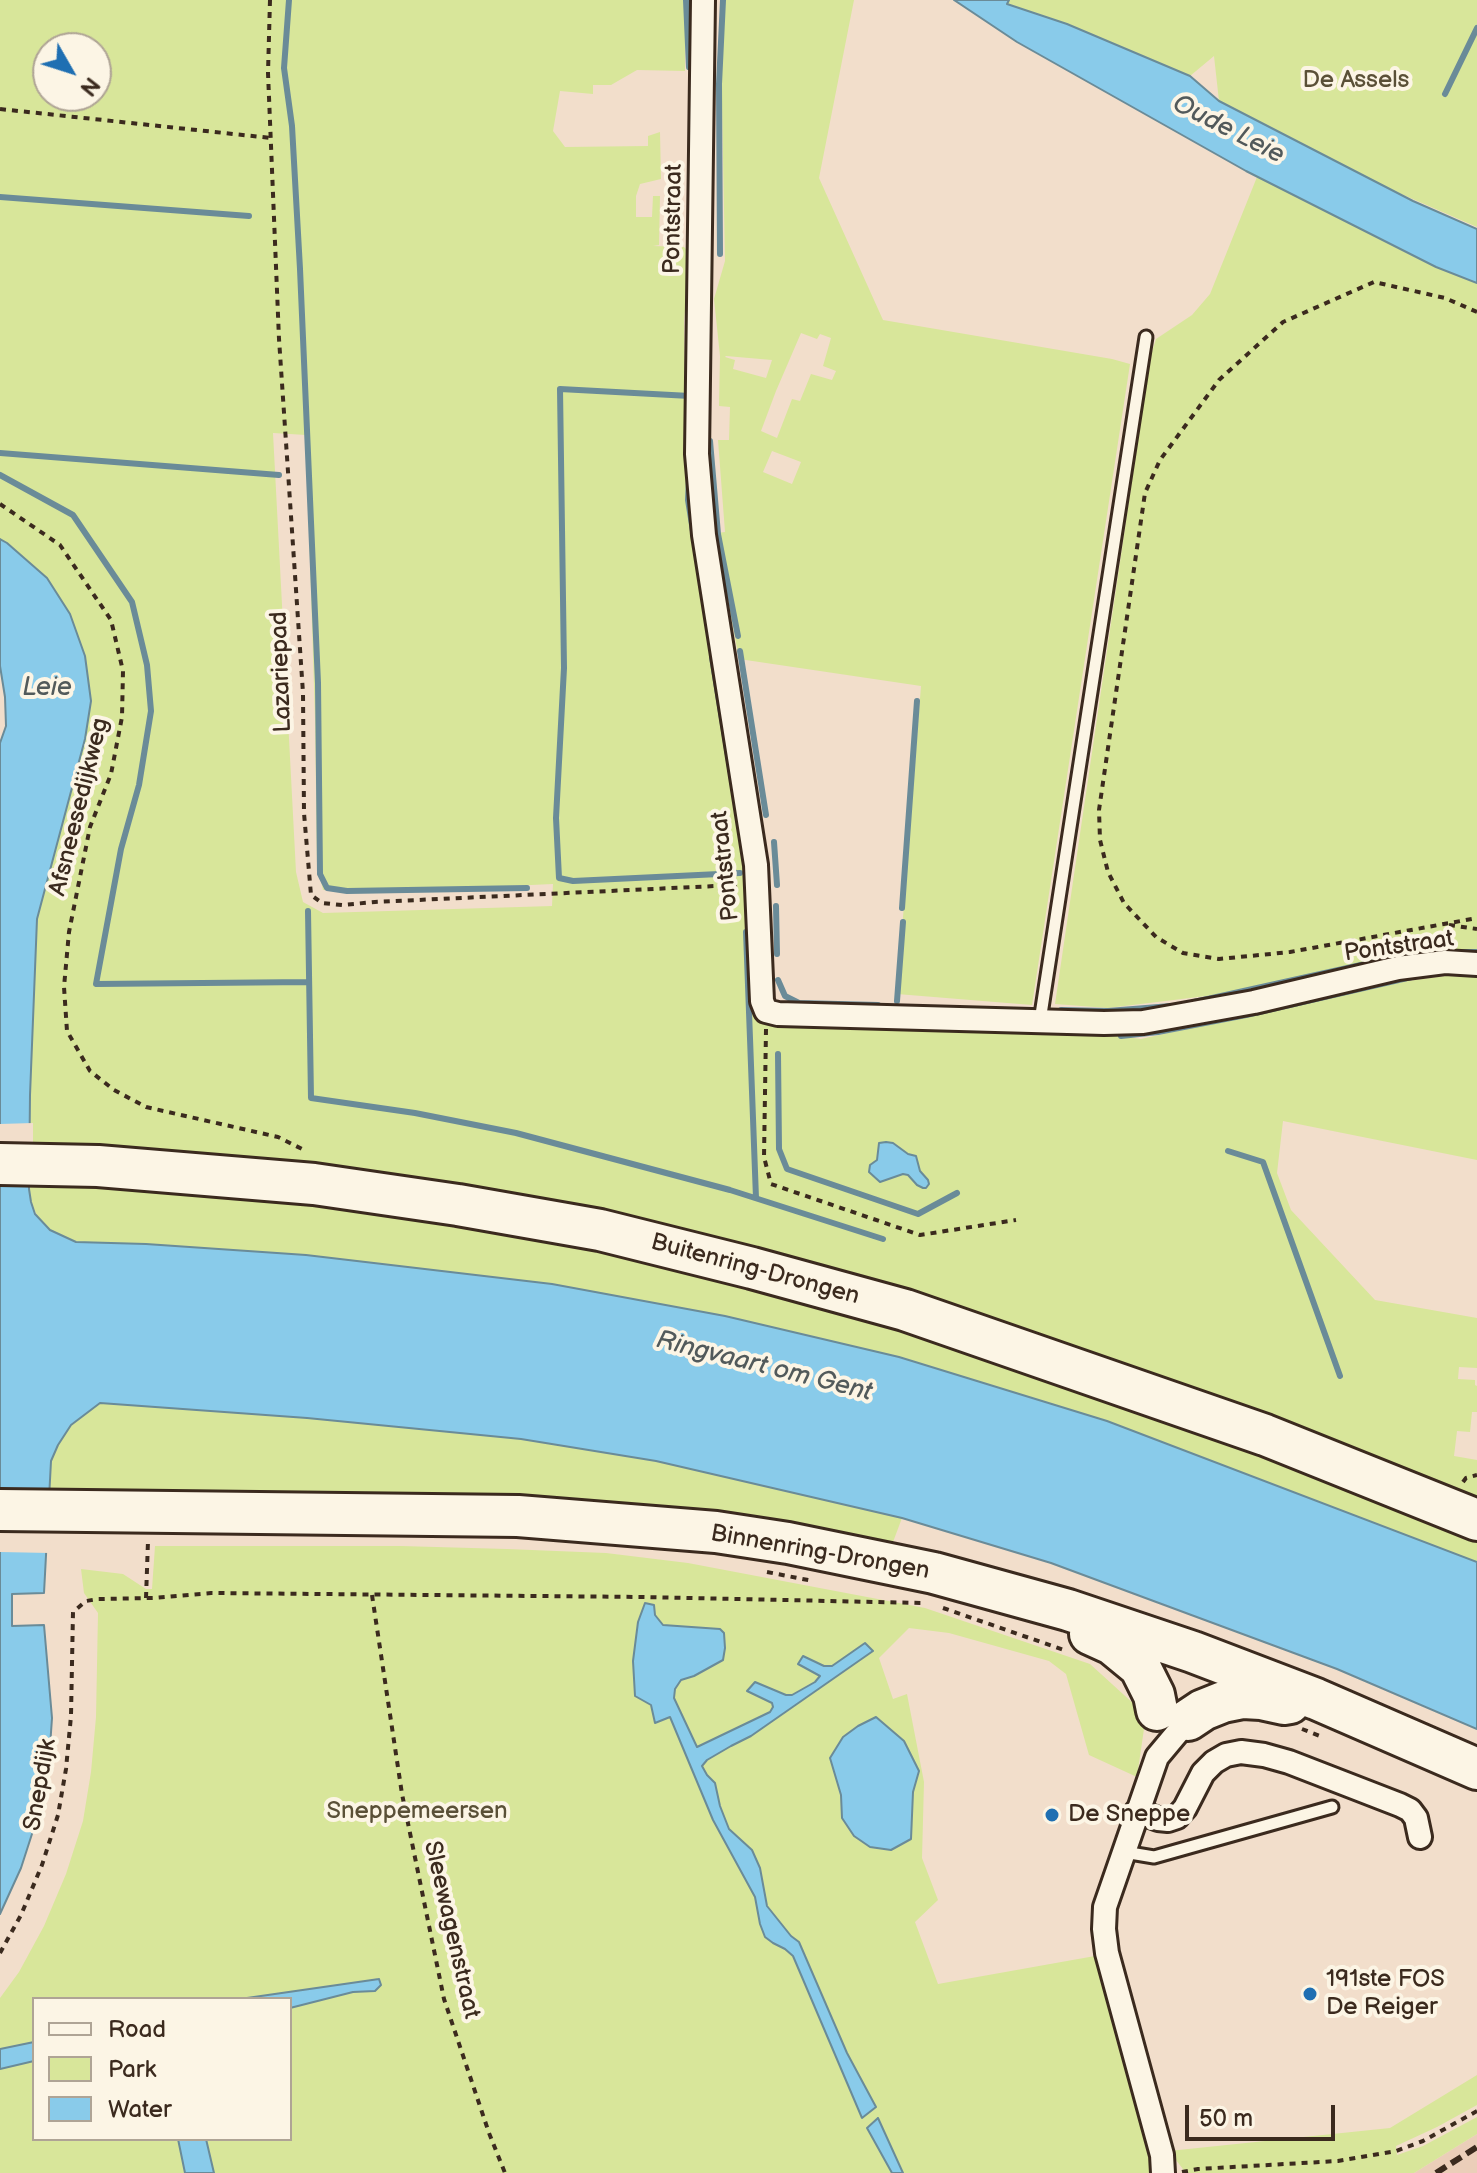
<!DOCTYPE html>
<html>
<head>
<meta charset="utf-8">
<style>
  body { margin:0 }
  #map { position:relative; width:1477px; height:2173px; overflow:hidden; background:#f2decb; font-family:"Balsamiq Sans",sans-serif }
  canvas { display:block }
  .legend { position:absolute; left:32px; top:1997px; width:260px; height:144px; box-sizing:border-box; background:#fcf5e5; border:2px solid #afa495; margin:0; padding:10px 14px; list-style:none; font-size:24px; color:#3b2a1e }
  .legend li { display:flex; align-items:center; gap:16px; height:40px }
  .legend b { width:40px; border:2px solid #afa495 }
  .north { position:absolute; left:32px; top:32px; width:80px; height:80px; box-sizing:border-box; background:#fcf5e5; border:2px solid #afa495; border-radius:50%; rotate:129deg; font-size:22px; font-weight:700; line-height:32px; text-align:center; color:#3b2a1e }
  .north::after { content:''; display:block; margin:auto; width:28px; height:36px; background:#1f6fb2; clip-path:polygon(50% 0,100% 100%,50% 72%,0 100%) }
  .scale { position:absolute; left:1185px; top:2105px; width:150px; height:36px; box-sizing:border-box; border:4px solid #3b2a1e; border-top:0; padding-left:10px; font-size:24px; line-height:28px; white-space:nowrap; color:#3b2a1e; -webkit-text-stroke:6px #fcf5e5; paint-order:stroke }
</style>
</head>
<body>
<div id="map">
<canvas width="1477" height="2173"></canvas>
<ul class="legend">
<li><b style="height:10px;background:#fcf5e5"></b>Road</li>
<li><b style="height:22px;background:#d8e69a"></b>Park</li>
<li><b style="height:22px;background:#89cbea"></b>Water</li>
</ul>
<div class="north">N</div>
<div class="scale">50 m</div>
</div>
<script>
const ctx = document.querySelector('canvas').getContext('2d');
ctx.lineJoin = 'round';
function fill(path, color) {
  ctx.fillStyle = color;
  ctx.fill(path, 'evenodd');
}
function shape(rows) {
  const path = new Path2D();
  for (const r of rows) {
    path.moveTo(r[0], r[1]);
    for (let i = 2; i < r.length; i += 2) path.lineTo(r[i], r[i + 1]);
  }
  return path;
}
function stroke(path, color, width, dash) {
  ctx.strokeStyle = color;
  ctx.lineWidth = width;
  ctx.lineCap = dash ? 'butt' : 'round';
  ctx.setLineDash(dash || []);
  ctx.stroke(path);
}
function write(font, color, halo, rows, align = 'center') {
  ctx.font = font + ' "Balsamiq Sans",sans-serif';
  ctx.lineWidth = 8;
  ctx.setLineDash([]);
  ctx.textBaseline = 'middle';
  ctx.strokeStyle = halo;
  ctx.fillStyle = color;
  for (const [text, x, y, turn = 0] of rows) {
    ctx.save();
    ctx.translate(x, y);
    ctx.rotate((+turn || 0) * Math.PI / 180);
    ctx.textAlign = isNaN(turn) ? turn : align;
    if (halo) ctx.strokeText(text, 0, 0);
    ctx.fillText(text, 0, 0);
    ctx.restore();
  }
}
fill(shape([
  [1477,2134,1477,2173,1414,2173]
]), '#ebceb9');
fill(shape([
  [0,0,685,0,685,71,637,70,611,85,593,85,593,94,560,91,553,131,565,147,648,146,648,136,660,132,661,179,640,184,636,196,636,217,652,217,653,196,660,196,659,245,653,246,684,247,691,254,684,320,685,398,691,514,744,846,746,896,757,1011,795,1027,865,1026,1030,1034,1110,1035,1141,1039,1400,982,1446,976,1477,977,1477,1160,1283,1121,1277,1173,1291,1210,1375,1300,1477,1318,1477,1368,1459,1367,1458,1379,1475,1380,1475,1385,1477,1386,1477,1412,1472,1412,1470,1432,1457,1431,1454,1456,1477,1460,1477,1562,1107,1421,899,1357,725,1316,552,1284,306,1255,146,1244,76,1242,50,1230,39,1220,31,1202,29,1189,30,1095,37,919,85,739,7,543,0,540],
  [48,48,96,48,96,96,48,96],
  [273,433,306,435,315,719,317,865,323,890,375,892,553,884,552,906,323,913,303,902,296,872],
  [720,0,854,0,819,178,883,320,1112,359,1130,364,1032,1005,897,994,921,686,739,659,717,542,717,533,725,532,718,440,729,440,730,407,719,406,720,356,714,299,725,261],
  [801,333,817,339,820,334,831,338,823,366,836,371,832,380,811,374,800,401,792,399,777,438,761,431,776,391],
  [725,357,726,356,772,360,766,378,733,369,735,360],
  [772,451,801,462,792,484,763,472],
  [1006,0,1477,0,1477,227,1392,190,1219,101,1214,56,1190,76,1006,4],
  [1257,177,1436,267,1477,283,1477,954,1413,954,1223,994,1108,1008,1055,1004,1150,358,1156,339,1192,315,1210,294],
  [100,1403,307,1418,521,1439,656,1461,902,1518,890,1550,681,1511,446,1493,128,1499,49,1492,51,1461,58,1445,71,1425],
  [155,1546,401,1546,507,1549,606,1553,688,1563,925,1608,1090,1664,1146,1715,1137,1777,1089,1755,1066,1674,1049,1661,949,1633,909,1628,879,1658,893,1699,907,1694,924,1782,922,1858,938,1900,915,1922,938,1984,1095,1956,1146,2142,1151,2164,1151,2173,0,2173,0,1998,19,1972,44,1926,66,1874,83,1821,91,1772,96,1717,98,1613,84,1593,81,1569,123,1574,146,1589,152,1589],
  [34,1999,290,1999,290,2139,34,2139],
  [1477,2075,1477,2105,1437,2127,1396,2146,1397,2155,1423,2146,1477,2117,1477,2134,1414,2173,1186,2173,1169,2151,1390,2128]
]), '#d8e69a');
const water = shape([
  [954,0,1009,0,1007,4,1067,24,1190,76,1219,101,1413,201,1477,229,1477,283,1436,267,1246,171,1017,42,954,0],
  [0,539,7,543,47,578,70,614,85,656,91,701,85,739,37,919,30,1095,29,1189,31,1202,35,1214,50,1230,76,1242,146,1244,306,1255,552,1284,725,1316,899,1357,1107,1421,1477,1562,1477,1729,1337,1669,1051,1563,902,1518,656,1461,521,1439,307,1418,100,1403,71,1425,58,1445,51,1461,44,1593,12,1594,12,1626,44,1625,52,1718,49,1761,41,1806,21,1868,0,1914,0,743,6,726,5,697,0,666,0,539],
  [886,1142,893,1143,908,1154,916,1156,920,1171,928,1180,929,1184,926,1188,923,1188,917,1185,908,1175,903,1174,880,1182,869,1172,870,1165,877,1160,879,1143,886,1142],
  [645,1603,654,1605,655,1615,663,1625,720,1629,724,1633,725,1648,723,1660,694,1676,681,1680,675,1689,674,1698,697,1747,770,1712,773,1707,772,1703,747,1691,755,1682,786,1695,792,1695,815,1682,820,1676,798,1664,803,1656,824,1666,832,1666,865,1643,873,1651,751,1736,731,1746,707,1760,702,1766,707,1775,715,1783,720,1806,729,1829,752,1850,760,1868,767,1906,791,1936,799,1942,847,2053,876,2107,862,2118,793,1956,785,1949,773,1943,765,1937,760,1924,755,1897,713,1820,670,1717,655,1723,651,1705,635,1696,633,1661,638,1622,645,1603],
  [876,1717,904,1741,919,1771,913,1792,911,1839,891,1850,870,1847,854,1836,842,1818,841,1795,830,1758,843,1737,858,1726,876,1717],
  [379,1979,381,1985,375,1991,353,1992,290,2008,290,1999,240,1999,379,1979],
  [34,2042,34,2061,0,2069,0,2049,34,2042],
  [878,2118,903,2173,892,2173,867,2128,878,2118],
  [178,2139,206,2139,214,2173,185,2173,178,2139]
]);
fill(water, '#89cbea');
stroke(water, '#6a8b98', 2);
fill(shape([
  [33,1123,33,1182,0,1182,0,1124],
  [0,1491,53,1491,50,1553,0,1552]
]), '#f2decb');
stroke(shape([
  [289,0,284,68,292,126,300,269,318,683,320,874,327,888,347,891,527,888],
  [686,0,689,67],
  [1445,94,1477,28],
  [0,197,249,216],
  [720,254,719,84,723,0],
  [690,396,560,389,564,668,556,818,559,878,573,881,740,873],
  [710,441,718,534,738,636],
  [0,453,279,475],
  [0,475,73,515,132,602,147,665,151,711,139,785,121,849,96,984,309,982],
  [689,479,688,500,693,531],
  [740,651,766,815],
  [712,657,734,792],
  [774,842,777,885],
  [776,906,777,954],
  [902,908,917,701],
  [308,911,311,1098,415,1113,516,1133,730,1190,883,1239],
  [746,932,756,1198],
  [778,980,785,996,799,1003,878,1005],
  [897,1001,903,922],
  [1194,1002,1379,961,1430,952,1477,952],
  [1061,1010,1108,1011,1171,1006],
  [1121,1036,1158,1032,1246,1015,1416,976],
  [778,1054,779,1149,787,1169,918,1214,957,1193],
  [1228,1151,1263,1162,1340,1376]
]), '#6a8b98', 6);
const lane = shape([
  [1040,1021,1146,337],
  [1124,1852,1154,1857,1332,1807]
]);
const street = shape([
  [703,0,697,454,704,535,756,865,762,1001,766,1011,778,1014,1104,1023,1143,1022,1254,1002,1398,968,1445,962,1477,964],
  [1137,1811,1158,1819,1168,1820,1177,1817,1185,1808,1203,1773,1214,1762,1226,1755,1241,1752,1264,1755,1289,1762,1400,1805,1410,1810,1416,1818,1420,1837],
  [1163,2173,1162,2155,1107,1953,1104,1929,1105,1907,1157,1757,1188,1720]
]);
const highway = shape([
  [0,1164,98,1166,314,1184,458,1205,600,1230,752,1268,905,1310,1265,1435,1477,1520],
  [0,1510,518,1516,716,1532,788,1543,934,1573,1068,1610,1193,1652,1316,1699,1477,1769],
  [1090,1634,1112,1644,1140,1667,1154,1695,1157,1710],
  [1188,1720,1203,1710,1223,1702,1243,1698,1261,1699,1284,1704,1290,1703]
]);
stroke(lane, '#3b2a1e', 17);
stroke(street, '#3b2a1e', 28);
stroke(highway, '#3b2a1e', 46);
stroke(shape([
  [270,0,268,73,279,339,303,693,304,813,311,895,322,903,342,905,375,902,737,885],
  [0,109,271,138],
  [1477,312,1445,298,1374,282,1283,322,1219,380,1160,460,1145,493,1099,810,1100,840,1108,872,1124,903,1156,937,1183,953,1219,959,1290,952,1477,918],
  [0,504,60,545,111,620,123,671,122,717,111,774,90,827,69,932,64,987,67,1031,90,1071,114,1090,146,1107,278,1137,306,1151],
  [1449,925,1477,929],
  [766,1029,764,1157,771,1184,920,1235,1016,1220],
  [1463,1482,1466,1478,1477,1475],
  [767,1572,813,1581],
  [372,1595,402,1794,444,1999,489,2133,505,2173],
  [146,1598,148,1541],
  [943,1608,1067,1651],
  [1302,1729,1320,1736],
  [0,1953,21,1915,42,1865,58,1815,66,1769,71,1716,73,1612,86,1601,98,1599,153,1598,211,1593,644,1597,923,1603],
  [1182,2172,1198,2169,1338,2161,1396,2151,1423,2141,1477,2111]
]), '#3b2a1e', 4, [6, 6]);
stroke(lane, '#fcf5e5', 11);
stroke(street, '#fcf5e5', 22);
stroke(highway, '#fcf5e5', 40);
stroke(shape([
  [1436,2173,1477,2147]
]), '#3b2a1e', 6, [12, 6]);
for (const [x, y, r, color] of [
  [1052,1815,8,"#1f6fb2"],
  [1310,1994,8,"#1f6fb2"]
]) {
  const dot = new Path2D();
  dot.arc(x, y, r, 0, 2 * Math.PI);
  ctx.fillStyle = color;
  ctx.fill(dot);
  stroke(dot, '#fcf5e5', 3);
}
write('24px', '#5a5037', '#fcf5e5', [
  ["De Assels",1356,81],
  ["Sneppemeersen",417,1812]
]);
write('24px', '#3b2a1e', '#fcf5e5', [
  ["Pontstraat",674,219,-89],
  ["Lazariepad",282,672,-92],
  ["Afsneesedijkweg",80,807,-76],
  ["Pontstraat",726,866,-96],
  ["Pontstraat",1399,947,-8],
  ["Buitenring-Drongen",755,1270,15],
  ["Binnenring-Drongen",820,1553,10],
  ["Snepdijk",41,1785,-80],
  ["Sleewagenstraat",451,1930,77]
]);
write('24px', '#3b2a1e', '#fcf5e5', [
  ["De Sneppe",1068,1815],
  ["191ste FOS",1326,1980],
  ["De Reiger",1326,2008]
], 'left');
write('italic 26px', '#525a5b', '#fcf5e5', [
  ["Oude Leie",1228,130,27],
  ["Leie",47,688],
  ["Ringvaart om Gent",764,1367,14]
]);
</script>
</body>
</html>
